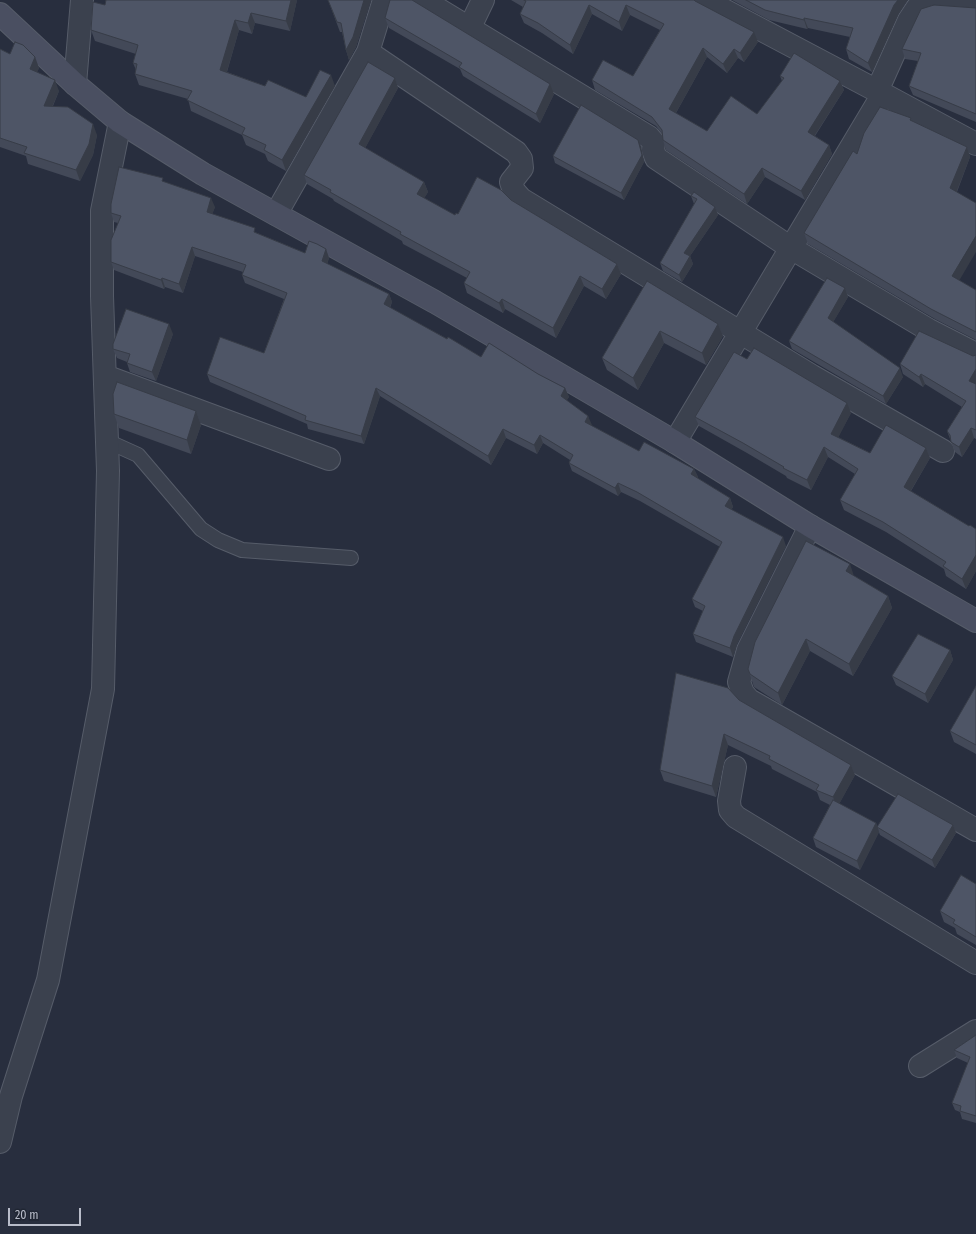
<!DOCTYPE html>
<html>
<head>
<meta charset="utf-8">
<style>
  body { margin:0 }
  #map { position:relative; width:976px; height:1234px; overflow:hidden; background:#282e3e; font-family:"Fira Sans Condensed",sans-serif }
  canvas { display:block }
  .scale { position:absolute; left:8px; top:1208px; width:73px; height:18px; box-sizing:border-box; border:2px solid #b8bcc9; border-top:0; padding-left:5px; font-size:12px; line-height:14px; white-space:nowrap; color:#b8bcc9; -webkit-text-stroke:3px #202633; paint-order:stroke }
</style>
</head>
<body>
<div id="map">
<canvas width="976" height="1234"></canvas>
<div class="scale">20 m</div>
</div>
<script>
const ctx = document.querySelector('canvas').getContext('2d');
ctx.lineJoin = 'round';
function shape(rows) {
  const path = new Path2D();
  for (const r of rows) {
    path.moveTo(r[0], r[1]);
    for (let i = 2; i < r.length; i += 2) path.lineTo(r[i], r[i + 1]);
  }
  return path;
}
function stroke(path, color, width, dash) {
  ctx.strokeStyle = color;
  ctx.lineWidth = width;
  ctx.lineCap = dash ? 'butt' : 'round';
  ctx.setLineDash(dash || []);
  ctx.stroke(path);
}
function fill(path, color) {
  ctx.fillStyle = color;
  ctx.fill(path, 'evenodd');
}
const service = shape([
  [107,441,138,455,201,529,218,540,242,550,351,558]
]);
const minor = shape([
  [423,0,649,137,654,143,653,150,656,158,791,248,929,330,976,354],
  [705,0,883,94],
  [470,27,483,0],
  [368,52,516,152,521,159,522,168,511,182,514,191,521,199,812,376,943,451],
  [75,84,82,0],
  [877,91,909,20,917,8,936,2,976,6],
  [276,214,368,52,384,0],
  [105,376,329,459],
  [675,442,883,94,976,144],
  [810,526,748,650,739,682,743,693,749,700,976,830],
  [735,767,729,801,730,810,736,817,976,963],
  [920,1066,976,1031],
  [0,1142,11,1096,48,980,103,689,108,471,102,296,102,211,120,122]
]);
const secondary = shape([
  [0,14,75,84,120,122,203,174,435,302,675,442,810,526,976,621]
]);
stroke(service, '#565c69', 16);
stroke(minor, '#565c69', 24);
stroke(secondary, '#565c69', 24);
stroke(service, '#3b414e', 14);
stroke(minor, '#3b414e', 22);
stroke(secondary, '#4a4f61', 22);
fill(shape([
  [106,0,297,0,290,31,255,23,252,34,239,30,227,72,265,86,306,97,335,86,286,171,268,161,265,154,246,145,242,135,191,111,188,99,139,85,135,74,136,70,133,63,136,54,95,41,91,30,105,5],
  [328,0,371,0,356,47,349,60,346,50,342,32,340,32],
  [511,0,694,0,758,42,744,62,738,58,727,73,707,57,676,113,707,131,757,114,782,81,780,76,840,81,844,90,815,136,829,145,832,154,805,200,765,177,747,204,666,150,663,140,663,135,656,126,595,90,592,80,633,76,660,30,630,15,622,31,592,14,573,54,542,33,524,23,520,14,523,7],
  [732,0,908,0,907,1,898,15,872,72,849,59,846,49,850,37,808,28,807,29,769,20],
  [976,8,976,122,913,95,909,86,918,61,905,59,902,49],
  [385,18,554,94,540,123,463,76,460,69,389,28],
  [0,49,10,54,35,57,39,68,37,72,59,91,53,106,97,135,93,155,80,181,28,164,26,156,0,147],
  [395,78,398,88,365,148,424,182,428,192,424,198,455,215,511,200,617,264,621,274,606,299,584,286,556,338,505,309,503,313,467,293,464,283,467,278,403,244,402,241,334,201,333,199,307,184,304,175],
  [913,121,967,147,970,157,957,192,959,280,976,290,976,340,935,319,808,244,804,233,857,154],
  [638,140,641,147,644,162,624,200,555,163,553,156],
  [165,182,215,207,212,214,257,233,305,253,326,249,329,258,327,264,389,294,392,302,390,308,481,357,538,374,565,388,569,397,566,400,588,416,591,426,639,451,694,469,698,477,697,478,730,498,733,507,731,510,786,546,737,644,733,657,696,642,693,634,703,611,695,607,692,599,720,547,640,501,621,492,618,496,572,471,569,463,570,460,543,443,537,454,506,438,491,465,380,396,364,444,308,429,307,424,210,382,207,374,264,353,284,299,245,283,242,275,243,272,195,256,183,293,165,287,164,289,114,270,111,262,118,223,114,222,111,213],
  [691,196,715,207,718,215,690,256,693,264,682,282,663,271,660,263,694,204],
  [647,281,718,324,723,336,706,365,664,343,638,390,607,370,602,358],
  [845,288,848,297,833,322,903,377,886,404,792,349,789,341],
  [173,334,156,381,130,372,127,363,127,362,117,358,113,349],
  [976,355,976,439,974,438,962,457,955,452,947,431,962,407,925,384,923,387,903,374,900,364,973,356],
  [196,411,201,425,191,454,119,428,114,414],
  [851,413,838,437,870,453,926,448,930,458,911,491,969,526,976,529,976,571,966,589,946,576,944,569,886,532,844,510,840,500,855,474,828,457,811,490,787,478,786,476,747,453,699,426,695,417],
  [854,576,888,596,892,608,853,676,810,651,782,705,754,687,748,669],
  [950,650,953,660,928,703,896,685,892,676],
  [976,686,976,754,954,742,950,731],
  [739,700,851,765,855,775,839,804,876,823,879,832,860,870,816,847,813,838,830,805,820,800,817,792,772,769,771,766,728,745,716,797,664,781,660,770],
  [953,825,956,833,935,868,880,835,877,827],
  [976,884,976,945,957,934,955,928,944,922,940,911],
  [976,1035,976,1123,962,1119,960,1112,955,1110,952,1103,968,1063,957,1058,954,1050]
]), '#434958');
fill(shape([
  [291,0,297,0,290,31,286,21],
  [364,0,371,0,356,47,349,60,346,50],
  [898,0,908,0,907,1,898,15,872,72,868,63,894,5],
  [589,5,592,14,573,54,570,45],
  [626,5,630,15,622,31,619,22],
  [251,13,255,23,252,34,248,23],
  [804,18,808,28,807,29,804,20],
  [235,20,239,30,224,81,220,70],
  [754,32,758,42,744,62,740,53],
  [703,48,707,57,673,118,669,109],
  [734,49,738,58,727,73,723,64],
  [35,57,39,68,34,80,30,69],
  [331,75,335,86,286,171,282,160],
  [395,78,398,88,362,154,359,144],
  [55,80,59,91,48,116,44,106],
  [840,81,844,90,811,141,808,132],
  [550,84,554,94,540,123,536,114],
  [93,124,97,135,93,155,80,181,76,170],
  [638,140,641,147,644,162,624,200,621,193],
  [829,145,832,154,805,200,801,191],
  [967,147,970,157,954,198,950,188],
  [762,168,765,177,747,204,744,194],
  [424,182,428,192,421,204,417,194],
  [211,198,215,207,210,221,207,212],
  [715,207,718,215,690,256,693,264,682,282,679,275,684,253],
  [976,236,976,252,956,286,952,276],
  [192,247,195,256,183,293,179,284],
  [326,249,329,258,325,270,322,261],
  [617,264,621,274,606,299,602,289],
  [580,276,584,286,556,338,553,328],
  [162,278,165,287,164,289,161,280],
  [845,288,848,297,831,326,828,318],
  [389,294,392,302,387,313,384,304],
  [502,299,505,309,503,313,499,303],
  [169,324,173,334,156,381,152,372],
  [718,324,723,336,706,365,702,353],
  [660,331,664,343,638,390,633,378],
  [900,368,903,377,886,404,883,396],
  [976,369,976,386,969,381],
  [921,374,925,384,923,387,919,377],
  [376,388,380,396,364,444,361,436],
  [565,388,569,397,564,405,561,396],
  [847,403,851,413,835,444,831,434],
  [196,411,201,425,191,454,187,440],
  [588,416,592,425,588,431,585,422],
  [971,428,974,438,962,457,959,447],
  [503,429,506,438,491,465,488,456],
  [540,435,543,443,537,454,534,445],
  [824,447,828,457,811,490,807,480],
  [926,448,930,458,907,497,904,487],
  [694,469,698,477,694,483,691,474],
  [618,483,621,492,618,496,615,488],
  [730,498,733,507,728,515,725,506],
  [783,537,786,546,737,644,733,657,730,648,734,636],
  [976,555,976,571,966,589,962,579],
  [850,564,854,576,846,571],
  [888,596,892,608,853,676,849,664],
  [806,639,810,651,782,705,778,693],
  [950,650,953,660,928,703,925,694],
  [724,734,728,745,716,797,712,786],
  [851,765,855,775,837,808,833,797],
  [876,823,879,832,860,870,857,861],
  [953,825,956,833,935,868,932,860]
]), '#373c47');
const building = shape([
  [106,0,291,0,286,21,251,13,248,23,235,20,220,70,265,86,268,80,306,97,320,70,331,75,282,160,264,150,266,145,242,134,245,128,187,100,192,91,135,74,137,64,133,63,138,45,91,30,93,2,105,5,106,0],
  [328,0,364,0,353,37,346,50,341,23,337,22,328,0],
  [390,0,412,0,550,84,536,114,459,67,462,63,385,18,390,0],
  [524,0,694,0,695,1,754,32,740,53,734,49,723,64,703,48,669,109,707,131,731,96,757,114,784,78,780,76,794,53,840,81,808,132,829,145,801,191,762,168,744,194,663,140,662,130,652,117,592,80,603,60,633,76,664,24,626,5,619,22,589,5,570,45,538,23,520,14,526,1,524,0],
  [746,0,898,0,894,5,868,63,846,49,853,28,804,18,804,20,765,10,746,0],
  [934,5,976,8,976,114,909,86,921,53,902,49,921,9,934,5],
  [15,42,23,45,35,57,30,69,55,80,44,106,68,107,93,124,89,144,76,170,24,153,27,147,0,138,0,49,10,54,15,42],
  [368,62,395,78,359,144,424,182,417,194,455,215,456,213,458,214,477,177,501,190,511,200,617,264,602,289,580,276,553,328,502,299,499,303,464,283,470,272,400,234,401,232,330,192,331,190,304,175,368,62],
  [581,105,638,140,642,155,621,193,553,156,581,105],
  [880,107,911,118,910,120,967,147,950,188,976,203,976,236,952,276,976,290,976,332,931,309,804,233,853,151,857,154,864,133,880,107],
  [119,167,163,178,162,181,211,198,207,212,255,228,254,232,305,253,309,241,317,244,326,249,322,261,389,294,384,304,447,339,448,337,481,357,489,343,538,374,565,388,561,396,588,416,585,422,639,451,644,442,694,469,691,474,730,498,725,506,783,537,734,636,730,648,693,634,705,606,692,599,722,542,637,492,618,483,615,488,569,463,573,455,540,435,534,445,503,429,488,456,376,388,361,436,305,420,306,416,207,374,220,337,264,353,287,293,242,275,246,265,192,247,179,284,162,278,161,280,111,262,111,240,121,216,111,213,111,204,119,167],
  [694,192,715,207,684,253,690,256,679,275,660,263,697,199,691,196,694,192],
  [827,278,845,288,828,318,900,368,883,396,789,341,827,278],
  [647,281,718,324,702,353,660,331,633,378,602,358,647,281],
  [126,309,169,324,152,372,127,363,130,354,113,349,113,344,126,309],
  [919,331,973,356,976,355,976,369,969,381,976,384,976,430,971,428,959,447,951,442,950,435,947,431,966,401,921,374,919,377,900,364,919,331],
  [754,348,847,403,831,434,870,453,886,425,926,448,904,487,969,526,970,525,976,529,976,555,962,579,943,566,946,562,883,522,840,500,858,469,824,447,807,480,783,468,784,467,743,443,695,417,734,352,747,359,754,348],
  [117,382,196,411,187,440,114,414,113,394,117,382],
  [806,541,850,564,846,571,888,596,849,664,806,639,778,693,750,674,748,669,755,642,806,541],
  [918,634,950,650,925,694,892,676,918,634],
  [676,673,728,688,739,700,851,765,833,797,816,790,819,785,769,759,770,756,724,734,712,786,660,770,676,673],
  [976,686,976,745,950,731,976,686],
  [898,794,953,825,932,860,877,827,898,794],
  [833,800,876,823,857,861,813,838,833,800],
  [961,875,976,884,976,937,953,923,955,920,940,911,961,875],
  [976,1035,976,1116,960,1111,961,1106,952,1103,970,1057,954,1050,976,1035]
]);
fill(building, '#4e5566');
stroke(building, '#373c47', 1);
</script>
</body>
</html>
